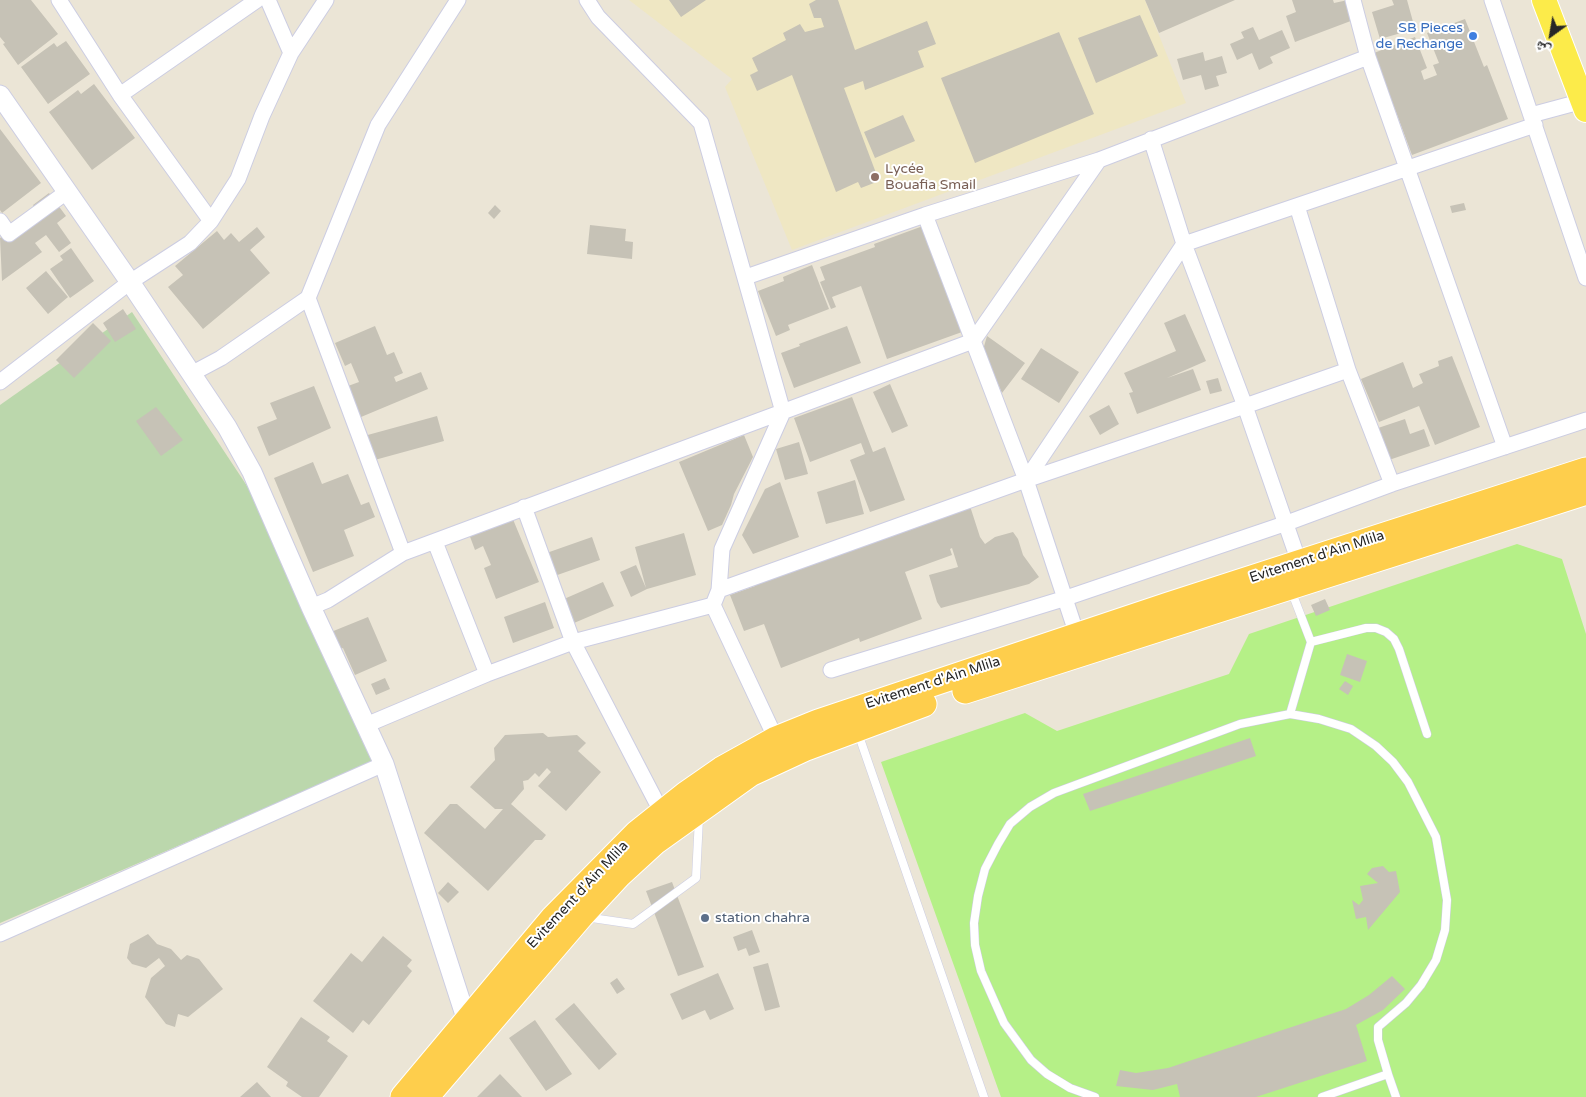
<!DOCTYPE html>
<html>
<head>
<meta charset="utf-8">
<style>
  body { margin:0 }
  #map { position:relative; width:1586px; height:1097px; overflow:hidden; background:#ebe5d6; font-family:"Varela Round","Noto Naskh Arabic",sans-serif }
  canvas { display:block }
  .north { position:absolute; left:1526px; top:10px; width:50px; height:50px; -webkit-text-stroke:4px #fff; paint-order:stroke; rotate:212deg; font-size:14px; font-weight:700; line-height:20px; text-align:center; color:#272727 }
  .north::after { content:''; display:block; margin:auto; width:18px; height:22px; background:#272727; clip-path:polygon(50% 0,100% 100%,50% 72%,0 100%) }
</style>
</head>
<body>
<div id="map">
<canvas width="1586" height="1097"></canvas>
<div class="north">ش</div>
</div>
<script>
const ctx = document.querySelector('canvas').getContext('2d');
ctx.lineJoin = 'round';
function fill(path, color) {
  ctx.fillStyle = color;
  ctx.fill(path, 'evenodd');
}
function shape(rows) {
  const path = new Path2D();
  for (const r of rows) {
    path.moveTo(r[0], r[1]);
    for (let i = 2; i < r.length; i += 2) path.lineTo(r[i], r[i + 1]);
  }
  return path;
}
function stroke(path, color, width, dash) {
  ctx.strokeStyle = color;
  ctx.lineWidth = width;
  ctx.lineCap = dash ? 'butt' : 'round';
  ctx.setLineDash(dash || []);
  ctx.stroke(path);
}
function write(font, color, halo, rows, align = 'center') {
  ctx.font = font + ' "Varela Round",sans-serif';
  ctx.lineWidth = 4;
  ctx.setLineDash([]);
  ctx.textBaseline = 'middle';
  ctx.strokeStyle = halo;
  ctx.fillStyle = color;
  for (const [text, x, y, turn = 0] of rows) {
    ctx.save();
    ctx.translate(x, y);
    ctx.rotate((+turn || 0) * Math.PI / 180);
    ctx.textAlign = isNaN(turn) ? turn : align;
    if (halo) ctx.strokeText(text, 0, 0);
    ctx.fillText(text, 0, 0);
    ctx.restore();
  }
}
fill(shape([
  [629,0,1145,0,1186,103,792,250,725,87,732,79]
]), '#efe7c3');
fill(shape([
  [132,312,253,495,374,761,0,923,0,405]
]), '#bbd7ac');
fill(shape([
  [1517,544,1562,559,1586,634,1586,1097,1001,1097,881,762,1025,713,1057,731,1229,674,1249,634]
]), '#b5f087');
fill(shape([
  [0,0,31,0,58,34,18,65,3,44,5,43,0,37],
  [669,0,706,0,681,17],
  [816,0,838,0,855,50,927,21,936,44,918,51,924,67,865,90,863,81,844,88,879,181,861,188,858,182,836,192,792,75,757,91,750,75,758,71,752,58,786,40,783,33,800,24,805,32,824,27,821,18,814,18,809,4],
  [1145,0,1235,0,1159,33],
  [1292,0,1333,0,1334,3,1348,0,1356,19,1295,42,1286,16,1296,12],
  [1392,0,1407,0,1415,29,1380,39,1372,12,1394,5],
  [1140,15,1158,56,1096,83,1078,38],
  [1465,19,1484,67,1487,65,1508,119,1412,155,1374,53,1415,37,1427,68,1421,71,1424,80,1437,75,1433,65,1439,63,1427,33],
  [1253,27,1259,40,1282,30,1290,48,1270,57,1273,63,1259,70,1252,53,1237,60,1230,44,1244,38,1241,32],
  [1059,32,1094,114,975,163,941,78],
  [66,41,90,74,48,104,21,67,54,43,57,47],
  [1203,52,1205,61,1222,56,1227,73,1216,76,1219,86,1205,90,1201,75,1183,80,1177,59],
  [94,84,135,138,92,170,49,112,78,90,81,94],
  [903,115,915,141,875,158,864,132],
  [0,129,41,183,2,213,0,210],
  [49,193,66,216,57,223,71,243,59,252,46,235,35,243,42,252,2,281,0,238,37,212,33,205],
  [1464,203,1466,210,1452,213,1450,206],
  [495,205,501,211,494,219,488,213],
  [590,225,626,229,625,241,633,242,632,259,587,254],
  [923,226,962,332,887,359,861,286,832,297,836,307,831,309,820,282,825,280,820,267,875,247,874,244],
  [257,227,265,237,250,250,270,273,203,329,168,287,183,275,175,266,217,231,224,240,231,233,239,242],
  [71,248,94,281,70,298,50,269,63,260,60,256],
  [812,265,829,309,788,325,790,330,776,336,758,291,784,281,783,277],
  [46,271,68,297,48,314,26,288],
  [123,309,136,329,115,342,103,323],
  [1185,314,1206,361,1167,378,1193,369,1201,390,1137,414,1129,393,1133,392,1124,373,1176,351,1164,323],
  [93,323,111,341,74,378,56,360],
  [375,326,387,355,394,352,403,373,394,377,396,382,421,372,428,389,361,417,348,386,359,382,351,363,345,366,335,343],
  [847,326,861,363,794,388,781,353,800,346,799,344],
  [987,336,1025,363,1002,393,983,350],
  [1041,348,1079,372,1059,403,1021,379],
  [1452,356,1480,427,1435,445,1419,406,1379,422,1361,379,1403,362,1413,388,1423,383,1419,374,1439,366,1438,361],
  [1218,378,1222,391,1210,394,1206,381],
  [890,384,908,426,892,433,873,392],
  [314,386,331,428,269,456,257,427,277,419,270,403],
  [852,397,873,452,885,447,905,500,870,512,850,460,865,454,861,443,810,462,794,418],
  [1109,405,1119,424,1100,435,1089,416],
  [156,407,183,440,161,456,136,421],
  [437,416,444,441,371,461,364,436],
  [1405,419,1410,434,1424,429,1430,446,1389,460,1378,428],
  [744,435,753,457,734,494,731,505,722,525,708,531,679,462],
  [799,442,808,474,785,480,776,449],
  [313,462,322,484,348,474,361,505,369,502,375,517,344,530,354,556,313,572,274,478],
  [855,480,864,514,826,524,817,492],
  [780,482,799,537,753,554,742,535,765,489],
  [969,503,980,537,985,544,995,537,1013,532,1018,539,1023,555,1039,577,1029,584,941,608,937,602,929,575,958,567,952,548,950,549,952,555,905,572,922,619,860,642,859,638,781,668,764,624,744,631,730,595,755,586,754,582],
  [512,517,539,582,496,599,484,568,491,565,483,546,475,550,469,534],
  [684,533,696,575,647,589,631,597,620,572,636,565,646,588,635,547],
  [592,537,600,560,546,579,538,556],
  [603,582,614,606,574,623,564,599],
  [1325,599,1330,610,1316,616,1311,605],
  [545,602,554,628,513,643,504,617],
  [368,617,387,661,355,675,343,648,338,650,331,632],
  [1347,654,1367,661,1360,682,1340,675],
  [385,678,390,689,376,695,371,684],
  [1345,681,1353,686,1348,695,1339,689],
  [543,733,548,737,577,735,586,743,578,751,601,772,566,811,538,786,551,772,547,768,539,777,535,773,528,780,523,781,524,789,511,804,546,835,542,840,535,840,488,891,424,833,450,804,457,804,485,829,503,809,495,809,470,787,495,760,494,748,505,735],
  [1250,738,1256,756,1090,811,1083,794],
  [1383,866,1389,872,1396,871,1400,892,1368,930,1366,917,1356,919,1352,900,1359,905,1363,900,1360,886,1378,883,1367,874,1372,868],
  [448,882,459,892,448,903,438,893],
  [672,882,704,967,678,976,646,891],
  [752,930,760,952,749,956,746,948,738,951,733,937],
  [148,934,157,944,171,949,181,960,187,955,199,959,223,989,188,1017,178,1014,175,1027,166,1024,145,997,151,978,165,966,159,958,146,968,132,964,127,958,130,944],
  [383,936,412,960,407,966,412,971,369,1025,363,1020,353,1033,313,1001,351,953,362,962],
  [768,963,780,1007,765,1011,753,967],
  [718,973,734,1009,710,1020,705,1010,682,1020,670,994],
  [1392,976,1405,989,1383,1010,1356,1025,1367,1061,1256,1097,1180,1097,1177,1084,1153,1090,1116,1086,1120,1070,1136,1073,1168,1068,1346,1009,1369,995],
  [617,978,625,989,617,994,610,983],
  [574,1003,617,1054,599,1070,555,1019],
  [301,1017,330,1037,327,1041,348,1056,319,1097,302,1097,286,1086,288,1082,267,1067],
  [535,1020,572,1074,546,1091,509,1038],
  [500,1074,522,1097,477,1097],
  [257,1082,271,1097,240,1097]
]), '#c6c2b6');
const service = shape([
  [1311,642,1366,628,1376,628,1386,632,1394,639,1399,649,1427,734],
  [1290,714,1311,642,1291,590],
  [858,733,984,1097],
  [585,917,633,924,696,878,699,818],
  [1388,1074,1396,1097],
  [1095,1097,1070,1088,1047,1074,1031,1060,1004,1023,981,971,975,945,974,923,978,896,985,869,998,844,1010,824,1030,807,1054,793,1240,724,1290,714,1319,719,1351,729,1376,746,1393,762,1408,782,1436,837,1447,900,1445,930,1436,960,1421,985,1406,1003,1378,1027,1378,1040,1388,1074,1322,1097]
]);
const minor = shape([
  [59,0,120,95,211,221],
  [268,0,291,53],
  [587,0,598,17,701,123,783,412,722,549,719,590,713,605,776,739],
  [1492,0,1586,278],
  [1368,57,1505,447],
  [120,95,257,0],
  [1531,115,1583,101],
  [1297,206,1348,370,1392,484],
  [925,215,1099,160],
  [0,221,9,234,68,191],
  [746,277,925,215,973,341,1099,160,1368,57,1353,0],
  [308,298,378,125,458,0],
  [191,374,221,358,308,298,403,553],
  [0,382,130,282,190,243,211,221,238,179,262,116,291,53,326,0],
  [1026,480,1245,406,1184,244,1535,125],
  [1026,480,1184,244,1151,139],
  [524,507,573,642,662,813],
  [435,542,487,674],
  [1299,562,1245,406,1348,370],
  [719,590,1026,480,1077,635],
  [311,607,328,600,403,553,973,341,1026,480],
  [831,670,1066,598,1287,523,1392,484,1586,420],
  [366,725,487,674,573,642,713,605],
  [0,934,384,764]
]);
const tertiary = shape([
  [0,95,130,282,227,427,252,472,311,607,384,764,467,1021,473,1027]
]);
const primary = shape([
  [1544,0,1586,110]
]);
const trunk = shape([
  [965,691,1586,492],
  [403,1097,553,918,637,833,686,794,722,769,776,739,818,722,1168,605,1586,470],
  [426,1097,581,916,619,875,655,842,750,774,806,748,924,704]
]);
stroke(service, '#cccde2', 9);
stroke(minor, '#cccde2', 17);
stroke(tertiary, '#cccde2', 21);
stroke(primary, '#fff', 26);
stroke(trunk, '#fff', 27);
stroke(service, '#fff', 8);
stroke(minor, '#fff', 15);
stroke(tertiary, '#fff', 19);
stroke(primary, '#fceb4a', 24);
stroke(trunk, '#fece4c', 25);
for (const [x, y, r, color] of [
  [1473,36,5,"#3f7fe0"],
  [875,177,5,"#8d6e63"],
  [705,918,5,"#5c6f8a"]
]) {
  const dot = new Path2D();
  dot.arc(x, y, r, 0, 2 * Math.PI);
  ctx.fillStyle = color;
  ctx.fill(dot);
  stroke(dot, '#fff', 2);
}
write('14px', '#366cbe', '#fff', [
  ["SB Pieces",1463,28],
  ["de Rechange",1463,44]
], 'right');
write('14px', '#785e54', '#fff', [
  ["Lycée",885,169],
  ["Bouafia Smail",885,185]
], 'left');
write('14px', '#272727', '#fff', [
  ["Evitement d'Ain Mlila",1317,557,-18],
  ["Evitement d'Ain Mlila",933,683,-18],
  ["Evitement d'Ain Mlila",578,895,-47]
]);
write('14px', '#4e5e75', '#fff', [
  ["station chahra",715,918]
], 'left');
</script>
</body>
</html>
